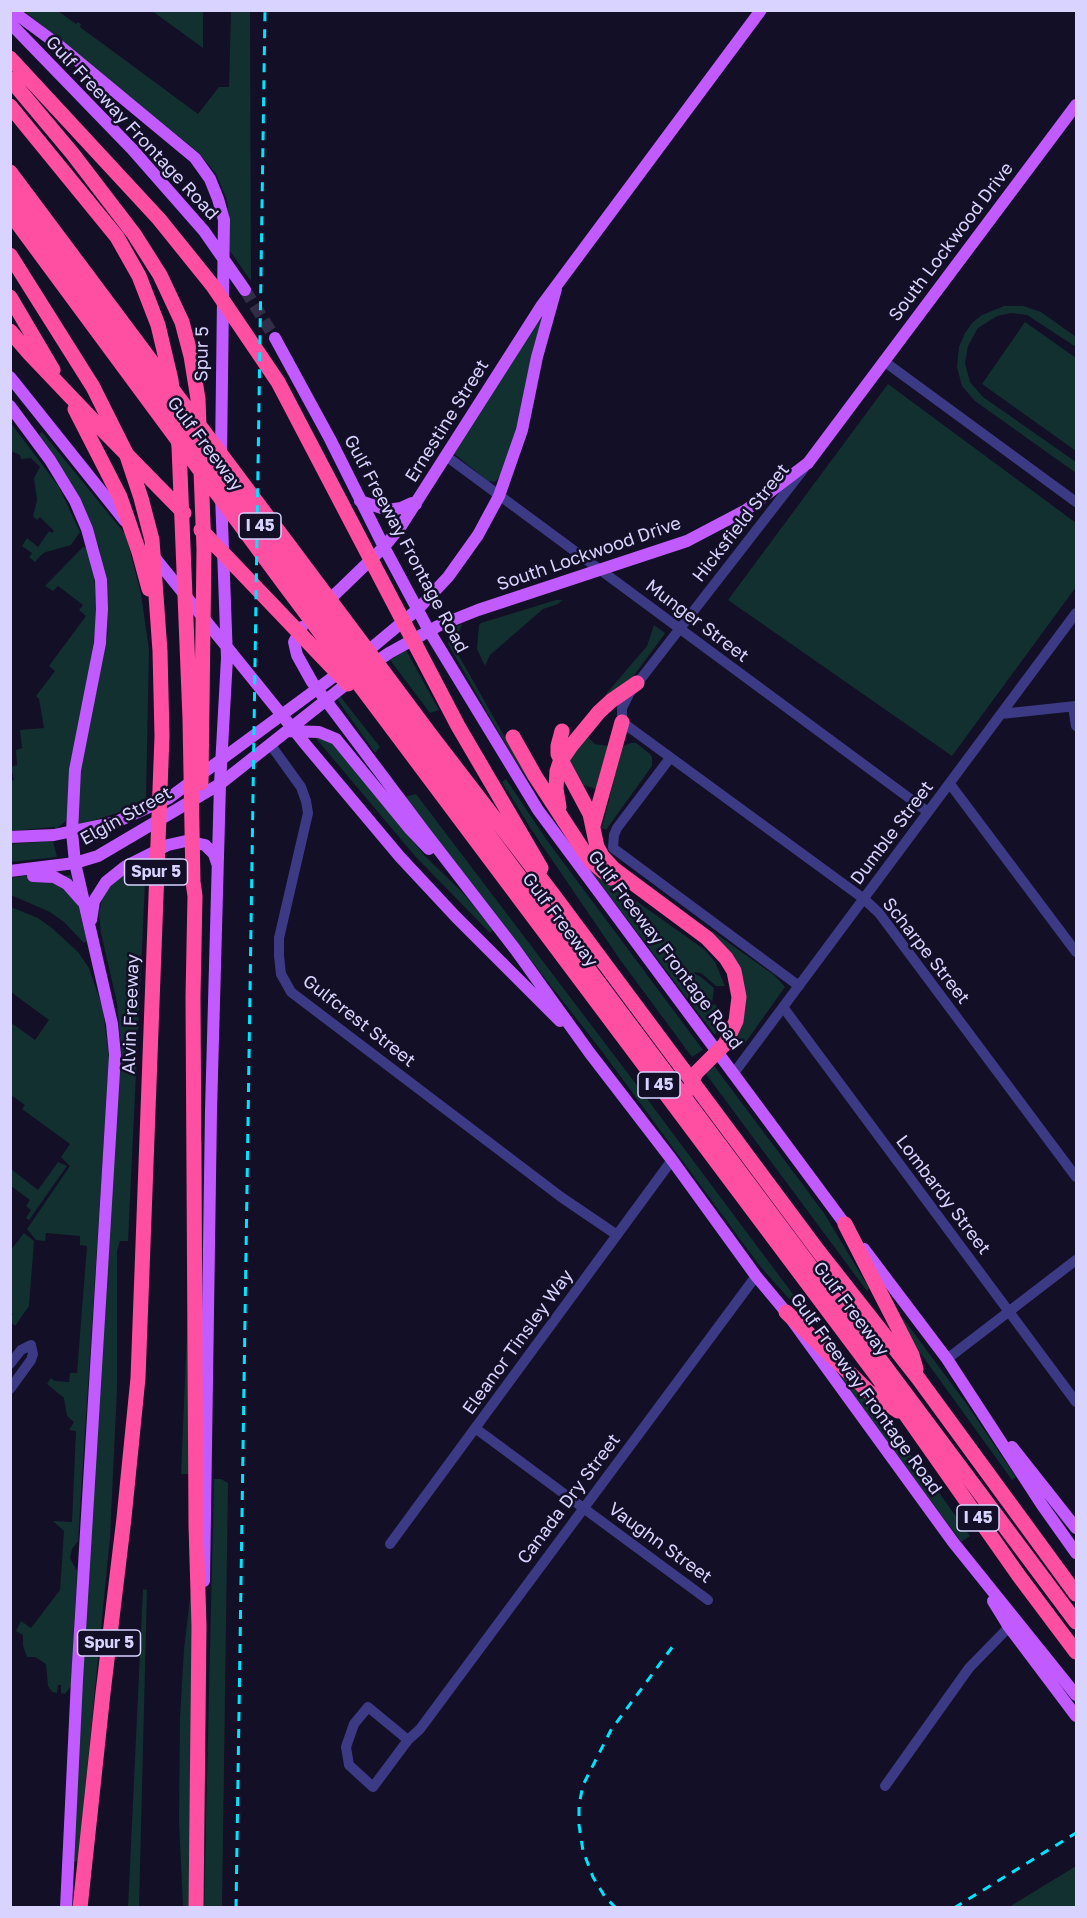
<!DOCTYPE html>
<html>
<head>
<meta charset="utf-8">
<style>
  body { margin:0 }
  #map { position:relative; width:1087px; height:1918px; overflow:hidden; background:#130f26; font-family:"Golos Text",sans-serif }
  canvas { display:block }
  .frame { position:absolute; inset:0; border:12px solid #d9d4ff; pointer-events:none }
</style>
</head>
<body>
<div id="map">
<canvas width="1087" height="1918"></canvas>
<div class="frame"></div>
</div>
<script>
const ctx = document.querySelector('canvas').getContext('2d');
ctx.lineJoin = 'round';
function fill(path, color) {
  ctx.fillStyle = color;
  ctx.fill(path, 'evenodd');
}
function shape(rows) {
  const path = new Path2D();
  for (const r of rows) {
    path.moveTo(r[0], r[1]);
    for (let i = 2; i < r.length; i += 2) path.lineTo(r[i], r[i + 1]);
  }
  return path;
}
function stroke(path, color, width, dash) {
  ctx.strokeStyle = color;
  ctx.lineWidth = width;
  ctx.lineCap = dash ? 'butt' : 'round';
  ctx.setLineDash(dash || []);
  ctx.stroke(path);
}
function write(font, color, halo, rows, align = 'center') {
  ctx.font = font + ' "Golos Text",sans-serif';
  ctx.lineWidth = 5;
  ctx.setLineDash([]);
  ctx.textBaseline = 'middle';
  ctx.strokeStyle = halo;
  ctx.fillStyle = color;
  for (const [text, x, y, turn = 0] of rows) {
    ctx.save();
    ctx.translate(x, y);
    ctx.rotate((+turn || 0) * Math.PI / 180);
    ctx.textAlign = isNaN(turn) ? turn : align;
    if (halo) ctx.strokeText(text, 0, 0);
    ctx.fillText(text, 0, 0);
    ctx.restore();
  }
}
fill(shape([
  [24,11,58,11,76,24,78,22,81,24,80,27,198,114,219,87,229,87,231,11,250,11,251,281,230,251,230,226,227,200,216,174,199,153],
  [152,11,203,11,203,48],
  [1004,306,1023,306,1041,312,1076,337,1076,347,1027,315,1012,313,997,316,978,328,968,346,965,363,970,382,983,397,1076,462,1076,473,975,401,962,386,957,367,959,347,965,333,972,323,982,315],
  [546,309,534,345,519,418,511,445,500,476,495,482,488,481,452,452],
  [1025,322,1076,358,1076,451,982,384],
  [888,384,1076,523,1076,587,952,756,728,600],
  [10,422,59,487,80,532,71,545,46,552,41,555,35,562,29,557,32,553,22,546,27,538,38,547,49,531,52,533,54,531,40,517,37,520,33,516,37,500,34,478,40,467,31,458,21,459,20,455,11,451],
  [42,432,126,535,141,594,149,650,146,800,117,813,79,825,77,821,81,767,108,632,106,587,99,547,84,507,68,478,38,435],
  [83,547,88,548,94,576,97,618,68,814,66,821,56,829,54,827,11,831,10,781,14,780,11,767,17,765,16,750,22,748,20,730,44,728,39,699,36,696,55,671,49,666,86,616,79,610,83,605,58,586,53,591,45,586],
  [556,600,563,600,558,604,543,609,490,655,485,666,477,649,479,625,481,623],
  [462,624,455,644,459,656,520,764,611,883,705,950,715,962,725,986,716,986,701,973,694,972,695,974,701,977,714,988,712,1004,716,1005,721,1023,715,1035,580,857,514,759,448,644,451,631,454,627],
  [654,625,665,633,664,635,635,674,625,685,609,697,606,694,647,646],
  [406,650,439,710,430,713,390,660],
  [340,696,380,747,375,753,337,699],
  [586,735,595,744,608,746,596,789,580,784,569,764,570,756],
  [314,736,332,742,425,856,462,892,493,930,490,933,415,856],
  [631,743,636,743,650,754,652,757,652,766,606,830,602,828,621,751,624,746],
  [506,779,546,839,703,1050,692,1057,621,961,531,829,502,782],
  [416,794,639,1088,810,1317,807,1319,759,1265,604,1054,404,797],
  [53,841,57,857,11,862,10,844],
  [146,862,128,1241,120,1241,117,1251,117,1389,110,1538,78,1861,73,1862,86,1586,121,1048,117,1003,101,933,99,914,102,899,110,886,122,874],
  [59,871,61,876,71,875,87,941,84,943,64,922,50,912,11,895,10,878],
  [11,907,38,918,52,928,78,952,89,968,103,1009,109,1059,78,1541,72,1549,70,1558,77,1571,71,1686,65,1694,61,1693,61,1685,58,1685,57,1693,52,1692,48,1686,46,1664,35,1657,27,1657,23,1646,23,1635,16,1631,21,1621,31,1628,60,1590,64,1531,53,1521,72,1522,76,1431,69,1430,74,1422,67,1416,64,1398,47,1384,51,1378,55,1381,69,1382,70,1373,77,1373,87,1246,80,1245,80,1236,46,1233,45,1241,36,1240,27,1229,70,1166,61,1157,70,1144,22,1109,25,1105,11,1095,10,1022,35,1040,49,1020,11,992],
  [712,931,774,975,785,987,743,1046,740,1043,730,1043,742,1006,710,933],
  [712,1063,824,1213,869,1288,867,1291,703,1070],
  [195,1142,202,1142,202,1276,193,1908,183,1907,179,1820,180,1718,184,1649,192,1581,196,1474,181,1474],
  [58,1162,67,1166,29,1220,26,1218,31,1210,26,1206,30,1200,11,1186,11,1169,38,1190],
  [24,1233,34,1241,29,1306,15,1326,11,1322,11,1317,13,1314,10,1312,11,1250],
  [902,1317,968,1406,1016,1477,1012,1480,921,1354,899,1319],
  [825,1357,856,1386,925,1473,970,1536,961,1542],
  [214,1479,221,1479,228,1483,222,1907,204,1908],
  [143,1589,147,1590,139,1907,128,1908],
  [1076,1866,1076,1907,1009,1907]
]), '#12302f');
stroke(shape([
  [245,290,275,338]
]), '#312d47', 12, [12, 6]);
stroke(shape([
  [885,362,1076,502],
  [446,456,928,812],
  [803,470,629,694,622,708,622,722,864,899,879,913,1076,1177],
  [1073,707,1076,726],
  [1001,714,1076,706],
  [270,744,301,787,306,801,308,813,279,938,279,956,281,974,291,992,561,1197,617,1235],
  [670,758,617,828,614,835,613,848,799,986],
  [950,784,1076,952],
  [783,1007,1076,1402],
  [734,1073,1076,613],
  [947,1359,1076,1260],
  [10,1364,21,1350,31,1345,33,1354,31,1360,10,1389],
  [475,1428,708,1600],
  [390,1544,672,1160],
  [368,1707,408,1740,373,1787,349,1765,346,1747,354,1724,368,1707],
  [408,1740,420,1729,756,1276],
  [885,1786,969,1668,1009,1627]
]), '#3d3a85', 10);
stroke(shape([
  [11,10,61,47,195,158,210,179,218,199,224,220,221,457],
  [10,23,132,149,204,231,245,290],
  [275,338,330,439,384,547,428,629,538,810,850,1231],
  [10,377,125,521],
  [10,406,50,460,75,501,87,529,101,580,102,609,100,643,75,770,72,832,75,863,112,1024,115,1055,77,1680,66,1908],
  [360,501,388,510,401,508,412,503,416,504],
  [151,553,306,745,400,857,456,917,560,1021],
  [325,604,384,547,401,526,542,305,761,10],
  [302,627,294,642,297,655,312,682,424,831,515,949,589,1052,672,1160,756,1276,786,1312,953,1542,1076,1695],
  [363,655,418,609,448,577,478,535,499,496,522,430,537,357,556,289],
  [370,666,389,653,438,626,478,610,687,541,746,510,808,463,1076,105],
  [289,731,319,732,336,739,409,828,429,849],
  [10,837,54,835,116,822,169,798,344,669],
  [10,871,75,863,98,856,220,784,354,678],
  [33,876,54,877,67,884,83,902],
  [91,920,94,901,106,882,126,866,168,845,186,841,205,845,214,854,217,863],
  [864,1249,947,1359,1042,1505,1076,1553],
  [1012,1447,1076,1528],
  [204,1581,211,1111,220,784,227,658,221,495],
  [993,1601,1009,1627,1076,1716]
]), '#c25bff', 12);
stroke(shape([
  [10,58,159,219,213,286,278,382,458,726,541,868],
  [10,79,72,153,134,234,160,275,182,322,191,356,198,399,199,426],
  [10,106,117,237,139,276,158,325,171,380,179,447,190,719,193,882,195,896,193,997,196,1525,199,1626,196,1908],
  [10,172,433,738,552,893,819,1252,918,1378,1076,1594],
  [10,194,1076,1622],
  [10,213,284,584,906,1415,1019,1576,1076,1652],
  [10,255,93,387,126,453,141,498,152,540,160,651,162,736,138,1378,124,1518,103,1693,80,1908],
  [10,297,53,370],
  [10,331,29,353,89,416,184,513],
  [75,409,120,497,139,552,149,589],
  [201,471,204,549,201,783],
  [201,530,348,684],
  [562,731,558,746,558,754,590,814,597,847,602,856,614,869,707,938,726,958,734,971,739,997,736,1021,725,1044,696,1073,692,1080,691,1088],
  [513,737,535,776,583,850,592,862,611,878],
  [559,807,556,789,557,771,560,762,571,746,599,712,611,701,637,683],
  [593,826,622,722],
  [845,1224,912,1355,916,1369],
  [786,1312,868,1391,898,1411]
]), '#ff4fa3', 15);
stroke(shape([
  [236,1908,265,10],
  [616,1908,605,1897,593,1877,583,1851,579,1825,579,1805,583,1785,611,1730,673,1646],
  [954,1908,1076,1833]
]), '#00e5ff', 3, [9, 8]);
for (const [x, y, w] of [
  [260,526,42],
  [156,872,63],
  [659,1085,42],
  [978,1518,42],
  [109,1643,63]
]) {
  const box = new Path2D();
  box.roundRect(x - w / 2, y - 13, w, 26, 4.5);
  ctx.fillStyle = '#130f26';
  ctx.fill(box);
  stroke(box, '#d9d4ff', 1.5);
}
write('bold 16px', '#d9d4ff', null, [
  ["I 45",260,526],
  ["Spur 5",156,872],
  ["I 45",659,1085],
  ["I 45",978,1518],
  ["Spur 5",109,1643]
]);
write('18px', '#d9d4ff', '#130f26', [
  ["Gulf Freeway Frontage Road",132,128,47],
  ["South Lockwood Drive",951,242,-53],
  ["Spur 5",202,354,-89],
  ["Ernestine Street",447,421,-58],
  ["Gulf Freeway",205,444,53],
  ["Hicksfield Street",741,523,-52],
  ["Gulf Freeway Frontage Road",406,544,62],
  ["South Lockwood Drive",589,554,-19],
  ["Munger Street",697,621,37],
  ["Elgin Street",126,816,-29],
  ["Dumble Street",892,833,-53],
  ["Gulf Freeway",560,920,53],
  ["Gulf Freeway Frontage Road",665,950,53],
  ["Scharpe Street",926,951,52],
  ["Alvin Freeway",131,1014,-88],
  ["Gulfcrest Street",359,1021,38],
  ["Lombardy Street",943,1195,53],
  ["Gulf Freeway",851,1309,53],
  ["Eleanor Tinsley Way",518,1342,-54],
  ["Gulf Freeway Frontage Road",866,1394,54],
  ["Canada Dry Street",569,1499,-53],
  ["Vaughn Street",660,1543,36]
]);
</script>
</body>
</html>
